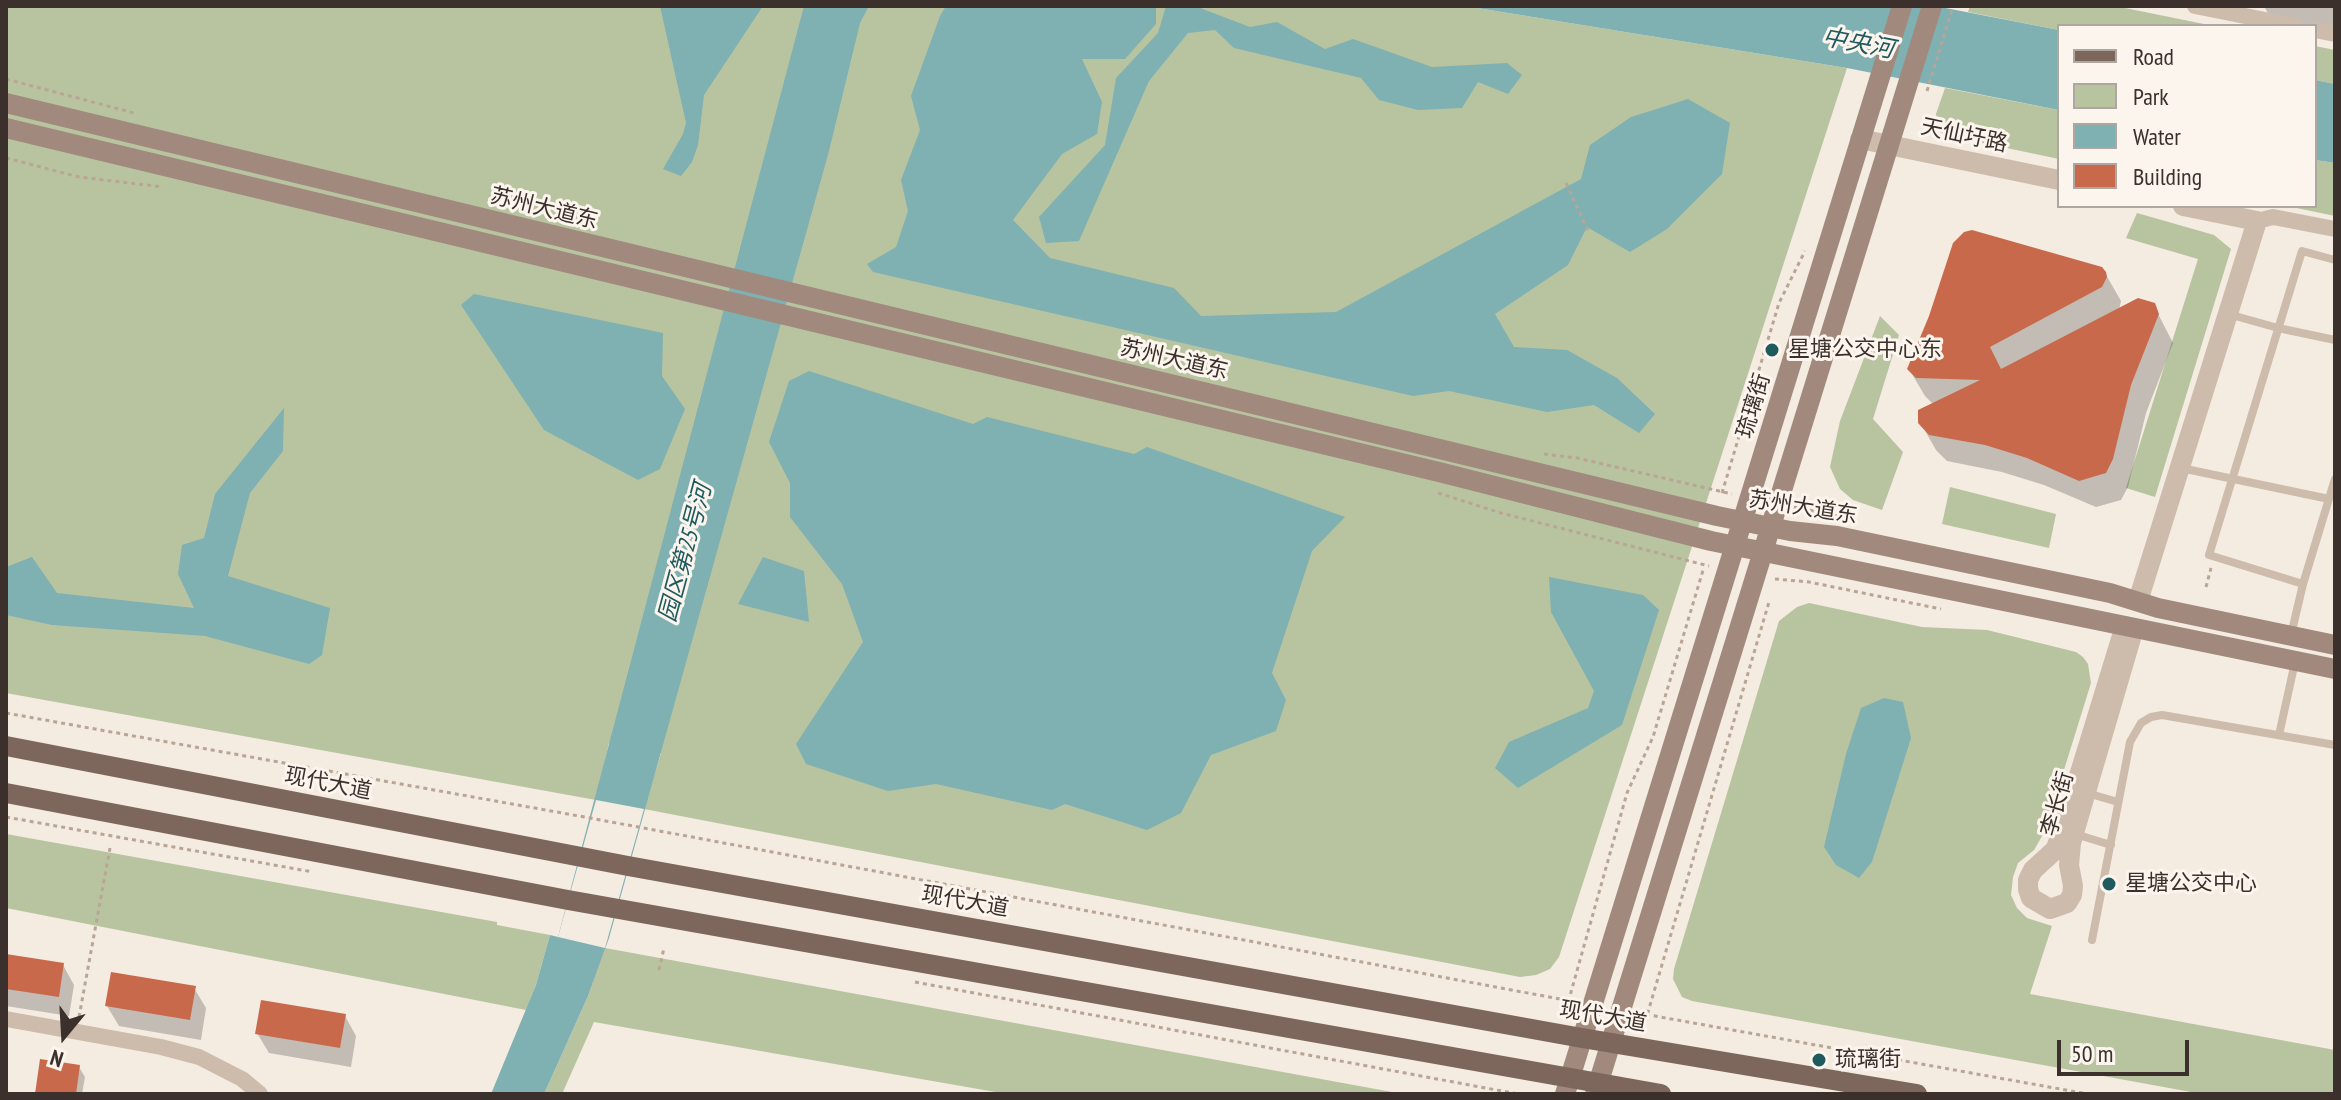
<!DOCTYPE html>
<html>
<head>
<meta charset="utf-8">
<style>
  body { margin:0 }
  #map { position:relative; width:2341px; height:1100px; overflow:hidden; background:#f4ebe1; font-family:"PT Sans Narrow",sans-serif }
  canvas { display:block }
  .frame { position:absolute; inset:0; border:8px solid #3b302b; pointer-events:none }
  .legend { position:absolute; left:2057px; top:24px; width:260px; height:184px; box-sizing:border-box; background:#fbf5ee; border:2px solid #aea6a0; margin:0; padding:10px 14px; list-style:none; font-size:24px; color:#3b302b }
  .legend li { display:flex; align-items:center; gap:16px; height:40px }
  .legend b { width:40px; border:2px solid #aea6a0 }
  .north { position:absolute; left:24px; top:996px; width:80px; height:80px; -webkit-text-stroke:6px #fbf5ee; paint-order:stroke; rotate:198deg; font-size:22px; font-weight:700; line-height:32px; text-align:center; color:#3b302b }
  .north::after { content:''; display:block; margin:auto; width:28px; height:36px; background:#3b302b; clip-path:polygon(50% 0,100% 100%,50% 72%,0 100%) }
  .scale { position:absolute; left:2057px; top:1040px; width:132px; height:36px; box-sizing:border-box; border:4px solid #3b302b; border-top:0; padding-left:10px; font-size:24px; line-height:28px; white-space:nowrap; color:#3b302b; -webkit-text-stroke:6px #fbf5ee; paint-order:stroke }
</style>
</head>
<body>
<div id="map">
<canvas width="2341" height="1100"></canvas>
<div class="frame"></div>
<ul class="legend">
<li><b style="height:10px;background:#7d675c"></b>Road</li>
<li><b style="height:22px;background:#b8c4a0"></b>Park</li>
<li><b style="height:22px;background:#7fb0b2"></b>Water</li>
<li><b style="height:22px;background:#c8694b"></b>Building</li>
</ul>
<div class="north">N</div>
<div class="scale">50 m</div>
</div>
<script>
const ctx = document.querySelector('canvas').getContext('2d');
ctx.lineJoin = 'round';
function fill(path, color) {
  ctx.fillStyle = color;
  ctx.fill(path, 'evenodd');
}
function shape(rows) {
  const path = new Path2D();
  for (const r of rows) {
    path.moveTo(r[0], r[1]);
    for (let i = 2; i < r.length; i += 2) path.lineTo(r[i], r[i + 1]);
  }
  return path;
}
function stroke(path, color, width, dash) {
  ctx.strokeStyle = color;
  ctx.lineWidth = width;
  ctx.lineCap = dash ? 'butt' : 'round';
  ctx.setLineDash(dash || []);
  ctx.stroke(path);
}
function write(font, color, halo, rows, align = 'center') {
  ctx.font = font + ' "PT Sans Narrow","Noto Sans SC",sans-serif';
  ctx.lineWidth = 6;
  ctx.setLineDash([]);
  ctx.textBaseline = 'middle';
  ctx.strokeStyle = halo;
  ctx.fillStyle = color;
  for (const [text, x, y, turn = 0] of rows) {
    ctx.save();
    ctx.translate(x, y);
    ctx.rotate((+turn || 0) * Math.PI / 180);
    ctx.textAlign = isNaN(turn) ? turn : align;
    if (halo) ctx.strokeText(text, 0, 0);
    ctx.fillText(text, 0, 0);
    ctx.restore();
  }
}
fill(shape([
  [6,6,1465,6,1847,68,1559,957,1550,969,1536,975,1520,977,644,809,661,753,609,743,596,800,6,693],
  [1970,6,2115,6,2214,26,2059,26,2059,30,1968,12],
  [2315,46,2335,50,2335,84,2315,80],
  [1945,88,2059,110,2059,159,1945,135,1938,130,1936,114],
  [2315,160,2335,163,2335,216,2287,206,2315,206],
  [2137,213,2214,235,2231,249,2155,497,2126,488,2198,259,2126,238],
  [1880,316,1899,335,1873,419,1903,452,1882,510,1853,500,1840,489,1830,467,1840,421],
  [1950,487,2056,514,2049,548,1942,524],
  [1809,603,1922,627,1987,630,2076,652,2083,657,2088,664,2091,683,2045,831,2034,850,2018,863,2013,877,2011,895,2017,908,2027,918,2052,926,2030,994,2335,1050,2335,1094,2202,1094,1692,1001,1682,997,1673,979,1674,969,1779,621,1797,607],
  [6,834,497,922,497,925,550,935,536,985,526,1010,6,908],
  [605,948,1403,1094,1007,1094,594,1022,562,1094,544,1094,588,996]
]), '#b8c4a0');
fill(shape([
  [660,6,763,6,704,95,698,145,692,162,681,176,663,169,683,134,686,123],
  [804,6,869,6,860,23,829,151,609,938,588,996,544,1094,491,1094,536,985,550,935,558,937],
  [946,6,1156,6,1156,24,1125,59,1082,59,1102,102,1097,134,1062,154,1013,220,1050,258,1174,288,1201,316,1336,312,1581,179,1590,145,1631,117,1688,99,1730,123,1722,174,1667,229,1630,252,1587,227,1568,265,1495,314,1514,347,1567,350,1617,378,1655,414,1639,433,1594,405,1547,412,1449,391,1413,396,873,272,867,264,896,247,908,211,901,180,920,130,911,96,940,16],
  [1166,6,1195,6,1250,27,1277,22,1325,49,1353,39,1432,67,1507,63,1522,75,1508,94,1478,82,1462,108,1418,110,1379,100,1361,78,1234,48,1215,30,1188,33,1149,81,1079,241,1046,243,1039,217,1105,145,1116,78,1158,33],
  [1465,6,1935,6,2059,30,2059,110,1847,68],
  [2315,80,2335,84,2335,163,2315,160],
  [474,294,663,333,662,376,685,409,660,469,638,480,544,430,461,305],
  [809,371,973,424,987,417,1134,454,1147,447,1345,517,1312,551,1272,673,1286,700,1276,731,1211,755,1181,813,1147,830,1065,804,1052,810,936,784,888,791,806,764,796,744,863,642,842,584,790,517,790,483,769,442,789,381],
  [284,408,283,451,250,493,228,576,330,608,322,655,309,664,205,636,52,625,6,615,6,567,32,557,57,593,194,608,178,574,182,545,204,538,215,494],
  [763,557,804,571,809,622,738,604],
  [1549,577,1643,595,1659,610,1622,725,1518,788,1495,768,1509,742,1588,708,1594,691,1551,612],
  [1884,698,1903,702,1911,738,1872,862,1859,878,1836,865,1824,847,1846,754,1861,708]
]), '#7fb0b2');
fill(shape([
  [596,800,644,809,605,948,558,937]
]), '#f4ebe1');
fill(shape([
  [2264,6,2335,6,2335,32,2271,19],
  [2105,273,2121,301,2119,310,2153,304,2173,343,2146,413,2128,487,2121,500,2096,507,2044,485,2002,472,1947,461,1936,450,1920,422,1934,405,1925,396,1909,369],
  [6,956,63,965,74,985,69,1016,6,1006],
  [194,988,206,1008,201,1040,119,1026,107,1006],
  [345,1016,356,1036,351,1067,269,1053,257,1033],
  [79,1067,85,1077,82,1094,37,1094]
]), '#0003');
fill(shape([
  [1972,230,2102,267,2106,272,2107,277,2102,287,1990,347,2001,369,2138,298,2155,303,2159,314,2131,385,2113,459,2106,473,2079,481,2027,458,1985,445,1929,435,1918,423,1918,410,1980,380,1916,378,1907,369,1929,316,1953,243,1964,232],
  [6,954,64,963,59,997,6,989],
  [111,972,196,986,190,1020,105,1006],
  [261,1000,346,1014,340,1048,255,1034],
  [40,1059,80,1065,76,1094,35,1094]
]), '#c8694b');
stroke(shape([
  [6,79,134,113],
  [1927,91,1953,6],
  [6,158,79,177,163,187],
  [1566,183,1589,233],
  [1544,454,1577,458,1732,494],
  [1438,493,1501,513,1709,566],
  [1722,493,1779,303,1805,251],
  [1794,507,1838,516],
  [1775,579,1809,582,1941,609],
  [2206,587,2211,568],
  [6,713,590,818,1576,1002],
  [6,817,313,872],
  [659,970,664,948],
  [915,982,1518,1094],
  [1638,1013,2088,1094],
  [79,1017,110,848],
  [1564,1017,1627,793,1653,737,1704,567],
  [1643,1029,1769,602]
]), '#b9a596', 3, [4, 4]);
stroke(shape([
  [2228,314,2278,328,2335,340],
  [2181,468,2329,499],
  [2303,584,2209,555,2302,251,2335,260],
  [2291,635,2303,584,2335,479],
  [2279,735,2295,662],
  [2087,793,2118,802],
  [2075,834,2111,845],
  [2092,940,2130,742,2141,723,2151,717,2162,715,2335,745]
]), '#cdbbac', 8);
stroke(shape([
  [2195,6,2295,26],
  [2315,30,2335,34],
  [2257,221,2273,217,2335,229],
  [6,1019,161,1047,199,1057,242,1079,260,1094]
]), '#cdbbac', 16);
stroke(shape([
  [1860,139,2059,180],
  [2138,601,2257,221,2183,206],
  [2125,626,2060,838,2055,850,2033,870,2028,880,2028,889,2031,898,2050,909,2067,903,2072,895,2073,886,2069,865,2071,843,2134,628]
]), '#cdbbac', 20);
stroke(shape([
  [6,103,1717,516,1790,531,1837,536,2110,593,2158,608,2335,645],
  [6,128,1443,473,1711,541,2335,669],
  [1565,1094,1902,6],
  [1595,1094,1932,6]
]), '#a18a7d', 20);
stroke(shape([
  [6,746,628,866,1582,1038,1917,1094],
  [6,793,568,900,1661,1094]
]), '#7d675c', 20);
for (const [x, y, r, color] of [
  [1772,350,8,"#1f5a5e"],
  [2109,884,8,"#1f5a5e"],
  [1819,1060,8,"#1f5a5e"]
]) {
  const dot = new Path2D();
  dot.arc(x, y, r, 0, 2 * Math.PI);
  ctx.fillStyle = color;
  ctx.fill(dot);
  stroke(dot, '#fbf5ee', 3);
}
write('22px', '#3b302b', '#fbf5ee', [
  ["天仙圩路",1964,136,12],
  ["苏州大道东",544,209,14],
  ["苏州大道东",1174,360,13],
  ["琉璃街",1754,406,-73],
  ["苏州大道东",1803,508,9],
  ["现代大道",328,784,11],
  ["李长街",2058,804,-74],
  ["现代大道",965,902,10],
  ["现代大道",1603,1017,10]
]);
write('22px', '#3b302b', '#fbf5ee', [
  ["星塘公交中心东",1788,350],
  ["星塘公交中心",2125,884],
  ["琉璃街",1835,1060]
], 'left');
write('italic 24px', '#1f5a5e', '#fbf5ee', [
  ["中央河",1858,44,11],
  ["园区第25号河",686,553,-75]
]);
</script>
</body>
</html>
